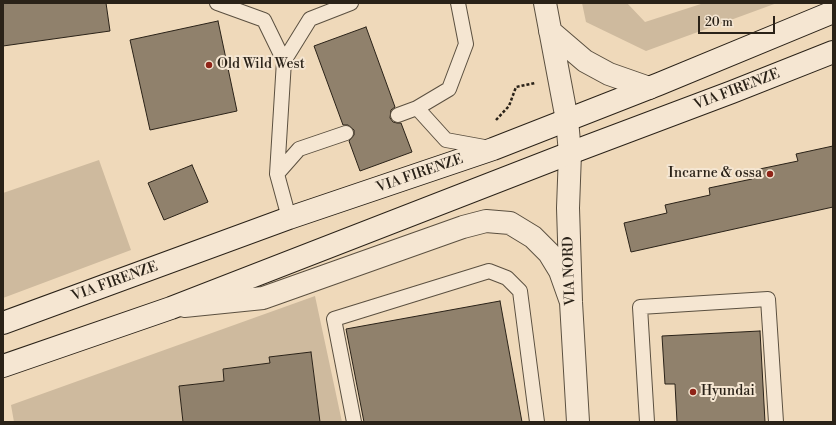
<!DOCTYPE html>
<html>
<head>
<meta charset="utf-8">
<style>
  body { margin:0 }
  #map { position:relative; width:836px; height:425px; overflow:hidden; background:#efd9ba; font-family:"Libre Bodoni",serif }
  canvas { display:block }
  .frame { position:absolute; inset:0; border:4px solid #2a2218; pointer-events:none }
  .scale { position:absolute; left:698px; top:16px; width:77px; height:18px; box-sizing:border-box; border:2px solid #2a2218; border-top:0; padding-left:5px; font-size:12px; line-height:14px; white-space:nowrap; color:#2a2218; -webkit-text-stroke:3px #f5e6d2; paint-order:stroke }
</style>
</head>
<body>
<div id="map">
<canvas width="836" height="425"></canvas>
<div class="frame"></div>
<div class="scale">20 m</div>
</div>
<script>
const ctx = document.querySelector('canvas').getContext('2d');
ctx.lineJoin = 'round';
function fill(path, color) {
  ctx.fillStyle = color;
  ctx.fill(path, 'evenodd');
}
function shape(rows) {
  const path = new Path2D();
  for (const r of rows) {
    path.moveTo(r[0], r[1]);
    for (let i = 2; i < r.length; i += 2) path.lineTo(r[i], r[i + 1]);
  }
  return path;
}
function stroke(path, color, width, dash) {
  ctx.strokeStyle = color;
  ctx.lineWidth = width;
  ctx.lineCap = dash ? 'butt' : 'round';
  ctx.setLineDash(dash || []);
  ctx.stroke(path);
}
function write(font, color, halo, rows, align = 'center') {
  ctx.font = font + ' "Libre Bodoni",serif';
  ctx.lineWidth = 4;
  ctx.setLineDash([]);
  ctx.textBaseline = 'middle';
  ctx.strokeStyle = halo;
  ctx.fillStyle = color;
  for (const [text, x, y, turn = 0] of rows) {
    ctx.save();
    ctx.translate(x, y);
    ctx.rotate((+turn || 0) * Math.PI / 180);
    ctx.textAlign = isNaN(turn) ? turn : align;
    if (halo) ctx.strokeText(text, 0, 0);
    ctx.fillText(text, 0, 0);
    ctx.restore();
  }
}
fill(shape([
  [582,3,627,3,645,22,704,3,777,3,646,51,586,22],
  [99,160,131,250,3,298,3,193],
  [315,296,342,422,320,422,311,352,269,357,270,363,223,369,224,381,179,386,183,422,14,422,11,405]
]), '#ceba9e');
const building = shape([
  [3,3,106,3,110,31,3,46,3,3],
  [218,21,237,111,150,130,130,40,218,21],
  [366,27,395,107,391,110,390,118,393,122,397,123,401,123,412,152,360,171,349,141,354,135,354,130,348,125,343,125,314,46,366,27],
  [833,146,833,207,631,252,624,223,667,213,665,205,710,195,709,188,752,179,750,171,798,161,796,154,833,146],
  [192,165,208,202,164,220,148,183,192,165],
  [500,301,522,422,364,422,346,329,500,301],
  [760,331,765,422,677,422,675,384,665,384,662,336,760,331],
  [311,352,320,422,183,422,179,386,224,381,223,369,270,363,269,357,311,352]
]);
fill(building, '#90816c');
stroke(building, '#2a2218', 1);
const service = shape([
  [217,3,264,20,284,61],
  [417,108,446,140,490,148],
  [398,115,417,108,449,89,466,44,458,3],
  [277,174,299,149,346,133],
  [289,218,277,174,284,61,310,19,351,3],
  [354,422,334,319,489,271,507,278,520,291,537,422],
  [647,422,640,307,768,299,776,422]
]);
const minor = shape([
  [545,3,567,120],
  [550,31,585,61,609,74,649,88]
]);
const tertiary = shape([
  [567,120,570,153,568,208,571,302,578,422],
  [184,306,263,298,463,227,486,221,510,223,533,237,549,253,560,271,571,302]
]);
const secondary = shape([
  [3,323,289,218,493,149,659,84,833,12],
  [3,366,171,308,570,153,732,92,833,52]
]);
stroke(service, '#5b5040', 16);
stroke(minor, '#5b5040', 24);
stroke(tertiary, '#5b5040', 24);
stroke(secondary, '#2a2218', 24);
stroke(shape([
  [496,120,509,106,516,87,535,83]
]), '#2a2218', 2.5, [3, 2]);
stroke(service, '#f5e6d2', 14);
stroke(minor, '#f5e6d2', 22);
stroke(tertiary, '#f5e6d2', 22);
stroke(secondary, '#f5e6d2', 22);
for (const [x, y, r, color] of [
  [209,65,4,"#8f2418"],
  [770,174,4,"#8f2418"],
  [693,392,4,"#8f2418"]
]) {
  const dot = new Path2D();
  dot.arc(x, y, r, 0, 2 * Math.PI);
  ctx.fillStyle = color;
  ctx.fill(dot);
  stroke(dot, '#f5e6d2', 1.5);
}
write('14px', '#2a2218', '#f5e6d2', [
  ["Old Wild West",217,65],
  ["Incarne & ossa",762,174,"right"],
  ["Hyundai",701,392]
], 'left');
write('14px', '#2a2218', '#f5e6d2', [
  ["VIA FIRENZE",737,90,-21],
  ["VIA FIRENZE",420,174,-19],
  ["VIA NORD",570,271,-92],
  ["VIA FIRENZE",115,282,-20]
]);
</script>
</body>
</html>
